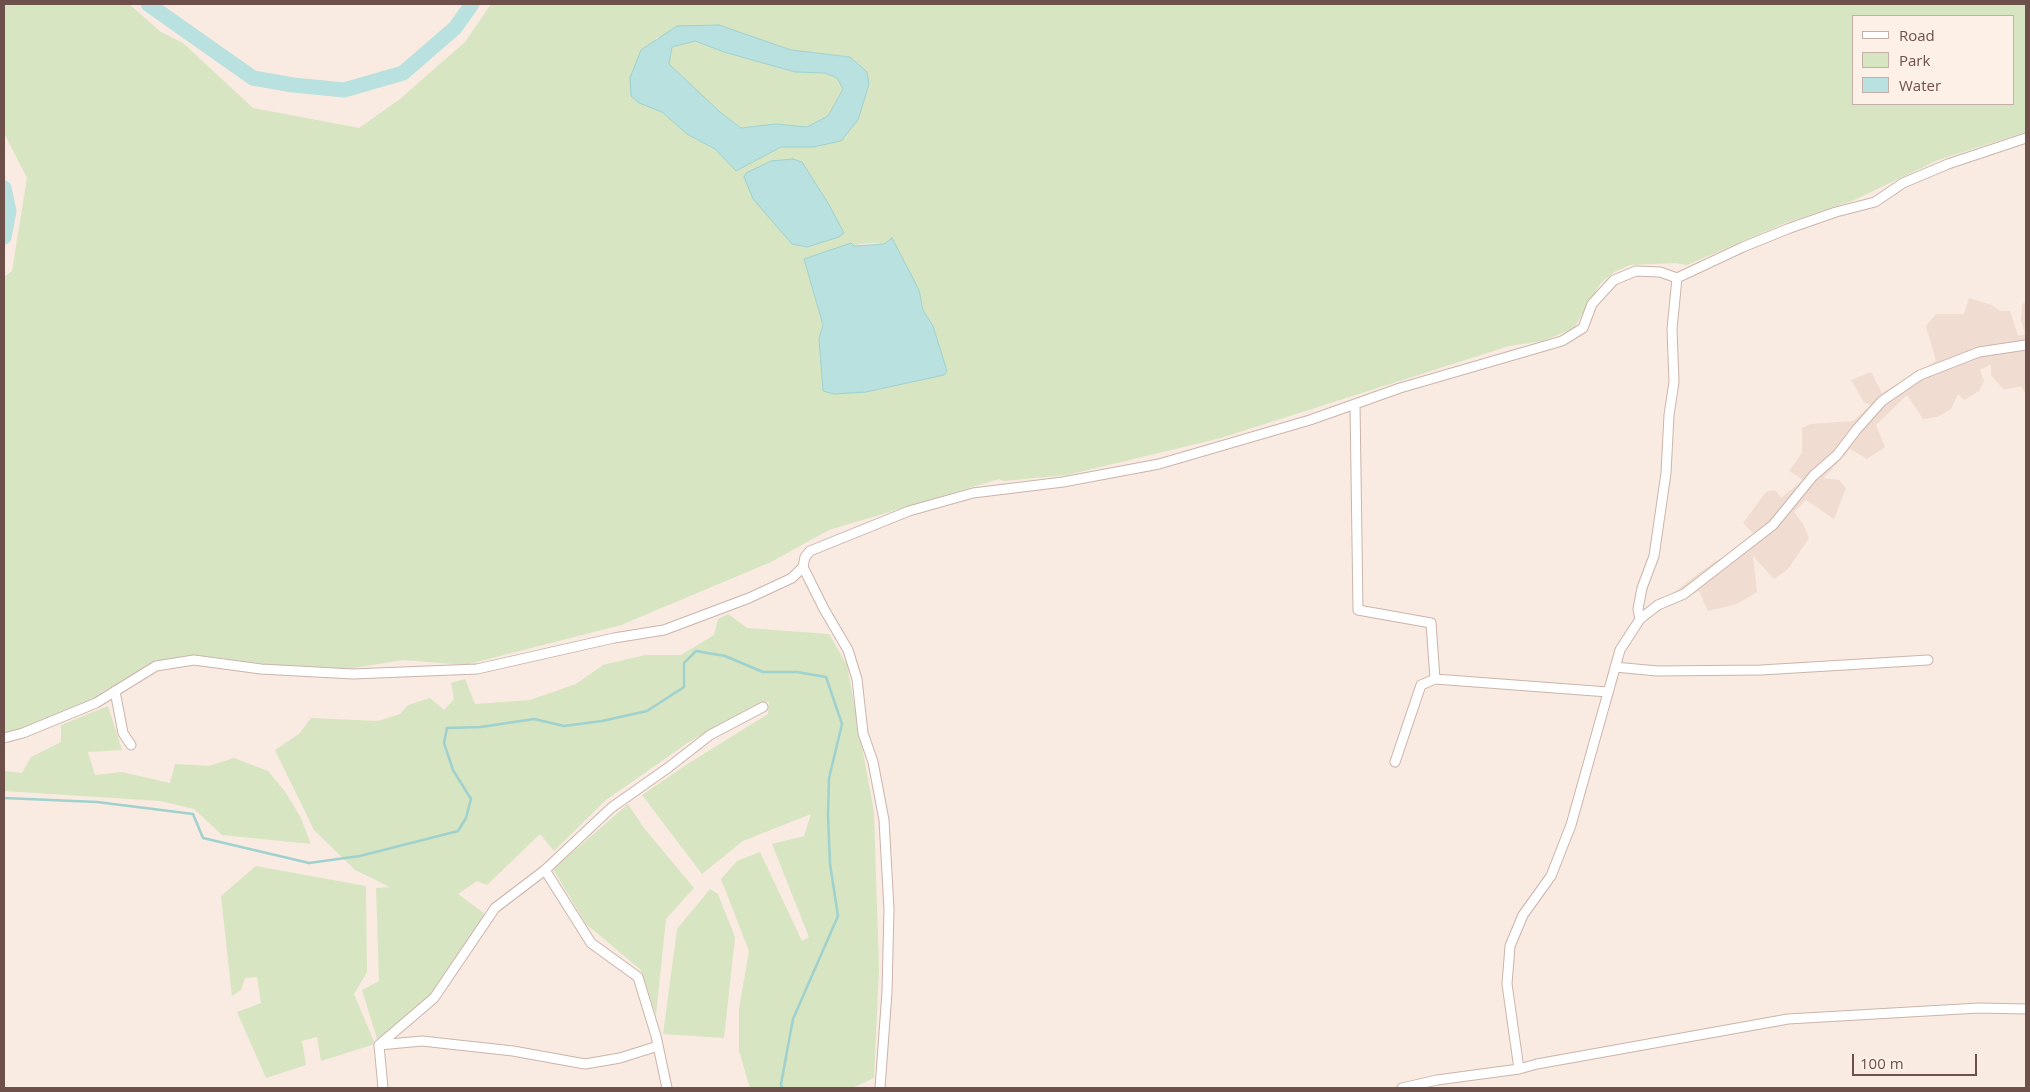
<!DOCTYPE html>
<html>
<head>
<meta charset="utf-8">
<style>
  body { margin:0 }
  #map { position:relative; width:2030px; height:1092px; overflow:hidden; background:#f9ebe1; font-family:"Open Sans",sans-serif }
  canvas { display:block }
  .frame { position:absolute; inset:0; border:5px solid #6e504b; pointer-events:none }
  .legend { position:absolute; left:1852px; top:15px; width:162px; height:90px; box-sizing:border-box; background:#fdf0e7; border:1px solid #c4b0a9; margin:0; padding:6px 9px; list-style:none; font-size:15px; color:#6e504b }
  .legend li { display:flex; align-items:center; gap:10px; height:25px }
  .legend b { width:25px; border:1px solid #c4b0a9 }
  .scale { position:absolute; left:1852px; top:1054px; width:125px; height:22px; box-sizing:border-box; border:2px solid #6e504b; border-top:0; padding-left:6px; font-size:15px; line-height:18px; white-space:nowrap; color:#6e504b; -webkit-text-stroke:4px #fdf0e7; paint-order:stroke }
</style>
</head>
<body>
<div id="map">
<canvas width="2030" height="1092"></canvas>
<div class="frame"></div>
<ul class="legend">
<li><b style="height:6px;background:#fff"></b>Road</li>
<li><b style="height:14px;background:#d7e5c2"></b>Park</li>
<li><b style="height:14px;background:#b8e1df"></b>Water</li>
</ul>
<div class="scale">100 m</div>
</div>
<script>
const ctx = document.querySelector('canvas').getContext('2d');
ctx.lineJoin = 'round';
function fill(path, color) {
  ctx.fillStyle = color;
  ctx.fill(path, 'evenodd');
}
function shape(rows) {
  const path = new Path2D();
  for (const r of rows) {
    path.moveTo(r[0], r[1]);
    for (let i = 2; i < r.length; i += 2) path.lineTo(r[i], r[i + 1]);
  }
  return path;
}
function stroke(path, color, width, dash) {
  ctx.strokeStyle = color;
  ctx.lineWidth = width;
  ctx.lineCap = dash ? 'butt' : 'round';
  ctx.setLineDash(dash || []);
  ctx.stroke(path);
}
fill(shape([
  [1969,298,1992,305,2000,311,2010,311,2018,336,2025,334,2021,320,2022,304,2026,302,2026,394,2021,386,2004,390,1991,375,1991,364,1980,370,1984,381,1979,391,1964,400,1958,394,1951,409,1937,417,1923,419,1907,395,1876,425,1885,447,1867,459,1850,449,1824,478,1839,480,1846,488,1834,519,1806,500,1794,512,1803,524,1809,538,1788,569,1774,579,1753,556,1757,592,1737,604,1708,611,1699,591,1649,614,1648,607,1661,602,1714,562,1732,552,1754,534,1743,523,1766,492,1775,490,1781,498,1803,480,1789,471,1802,453,1802,428,1811,424,1853,421,1871,405,1864,402,1851,380,1871,372,1882,393,1936,361,1926,326,1936,314,1964,314]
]), '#f0dcd0');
fill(shape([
  [4,4,129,4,161,32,183,43,253,108,359,128,400,99,465,42,491,4,2026,4,2026,132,1938,160,1852,201,1785,223,1687,265,1675,263,1630,265,1614,272,1600,284,1574,328,1543,341,1509,346,1221,438,1067,475,1004,481,999,479,829,530,771,562,621,625,465,665,403,660,341,670,306,670,197,655,171,659,127,679,104,691,90,703,4,735,4,277,12,271,27,178,4,133],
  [1854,16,2014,16,2014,104,1854,104],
  [719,25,791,50,850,57,869,84,858,120,813,147,781,147,736,171,715,149,687,134,662,112,656,38,702,26],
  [874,243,884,244,919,290,923,311,933,326,947,371,944,375,866,392,823,391,819,339,823,325,804,259,860,244],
  [694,41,724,52,795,72,825,73,837,78,843,89,828,116,807,127,776,124,741,128,720,112,669,64,672,47],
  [728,614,747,628,829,634,847,665,874,812,879,969,874,1078,852,1088,750,1088,739,1051,739,1009,749,951,721,879,737,861,760,852,802,941,809,937,772,844,804,836,811,814,743,841,702,874,642,795,689,763,768,714,769,701,731,718,689,742,606,800,554,851,540,834,487,885,477,881,458,894,485,914,432,997,378,1042,362,990,379,981,376,888,390,887,355,870,314,830,275,750,299,734,311,718,378,721,400,714,408,705,430,698,444,710,454,699,451,683,465,679,475,704,530,700,576,684,603,665,645,655,681,655,714,635,718,619],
  [108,706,122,750,88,752,95,775,122,772,170,783,175,764,209,766,234,758,268,771,286,793,300,816,311,844,222,835,194,809,160,801,4,791,4,771,22,773,31,757,61,742,61,725],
  [628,804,644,828,694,888,666,919,656,1015,641,970,586,924,553,869],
  [256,866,366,886,367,972,354,994,375,1044,321,1061,317,1037,302,1041,306,1065,266,1078,237,1012,261,1003,257,977,245,978,241,990,232,996,221,896],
  [710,889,718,894,735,937,724,1038,663,1034,677,929]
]), '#d7e5c2');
const water = shape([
  [719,25,791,50,850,57,867,72,869,84,858,120,841,141,813,147,781,147,736,171,715,149,687,134,662,112,639,103,631,96,630,78,641,50,677,26,719,25],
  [695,41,724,52,795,72,825,73,837,78,843,89,828,116,807,127,776,124,741,128,720,112,669,64,672,47,695,41],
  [793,159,802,162,828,203,844,233,839,237,807,247,792,244,753,199,744,177,746,173,771,161,793,159],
  [892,238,919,290,923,310,933,326,947,371,944,375,866,392,834,394,823,391,819,339,823,325,804,259,851,243,854,246,884,244,892,238]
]);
fill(water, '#b8e1df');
stroke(water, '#9fd1cf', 1);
stroke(shape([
  [4,798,97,802,193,814,203,838,309,863,360,856,458,831,466,818,471,799,453,770,444,743,447,728,481,727,534,719,564,726,602,721,647,711,684,687,684,663,696,651,725,656,763,672,797,672,826,677,842,724,829,778,828,815,830,864,838,916,793,1019,781,1084,782,1088]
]), '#9fd1cf', 2.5);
stroke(shape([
  [148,4,253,78,293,85,344,90,403,73,455,28,472,4],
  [4,188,9,211,4,237]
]), '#b8e1df', 15);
const street = shape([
  [1677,278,1743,247,1790,228,1836,212,1875,202,1903,183,1948,164,2026,138],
  [1355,404,1358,610,1431,623,1435,679,1421,685,1395,762],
  [803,567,824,609,848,650,857,679,863,733,873,762,884,820,889,909,887,992,880,1088],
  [1640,619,1658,605,1684,594,1773,525,1813,476,1837,455,1857,429,1882,401,1920,375,1979,352,2026,345],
  [1615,667,1657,671,1761,670,1928,660],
  [1435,679,1608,692],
  [115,691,123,733,131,745],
  [4,738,23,733,96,703,156,666,194,660,261,669,353,674,477,669,614,638,664,630,749,598,792,578,803,567,805,557,810,551,909,511,973,493,1063,482,1159,464,1310,420,1400,388,1562,341,1583,328,1592,304,1614,280,1636,271,1660,272,1677,278,1672,329,1674,382,1669,415,1666,473,1654,556,1642,588,1638,609,1640,619,1620,650,1571,825,1551,876,1523,915,1510,946,1507,984,1519,1069],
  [545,870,611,808,669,767,710,735,763,707],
  [379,1045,434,998,495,908,545,870,591,943,638,977,656,1036,667,1088],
  [379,1045,422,1041,513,1051,585,1064,620,1058,658,1046],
  [379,1045,383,1088],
  [1402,1088,1437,1080,1519,1069,1537,1064,1788,1019,1979,1008,2026,1009]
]);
stroke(street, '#cbb4ac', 11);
stroke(street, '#fff', 9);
</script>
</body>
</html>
